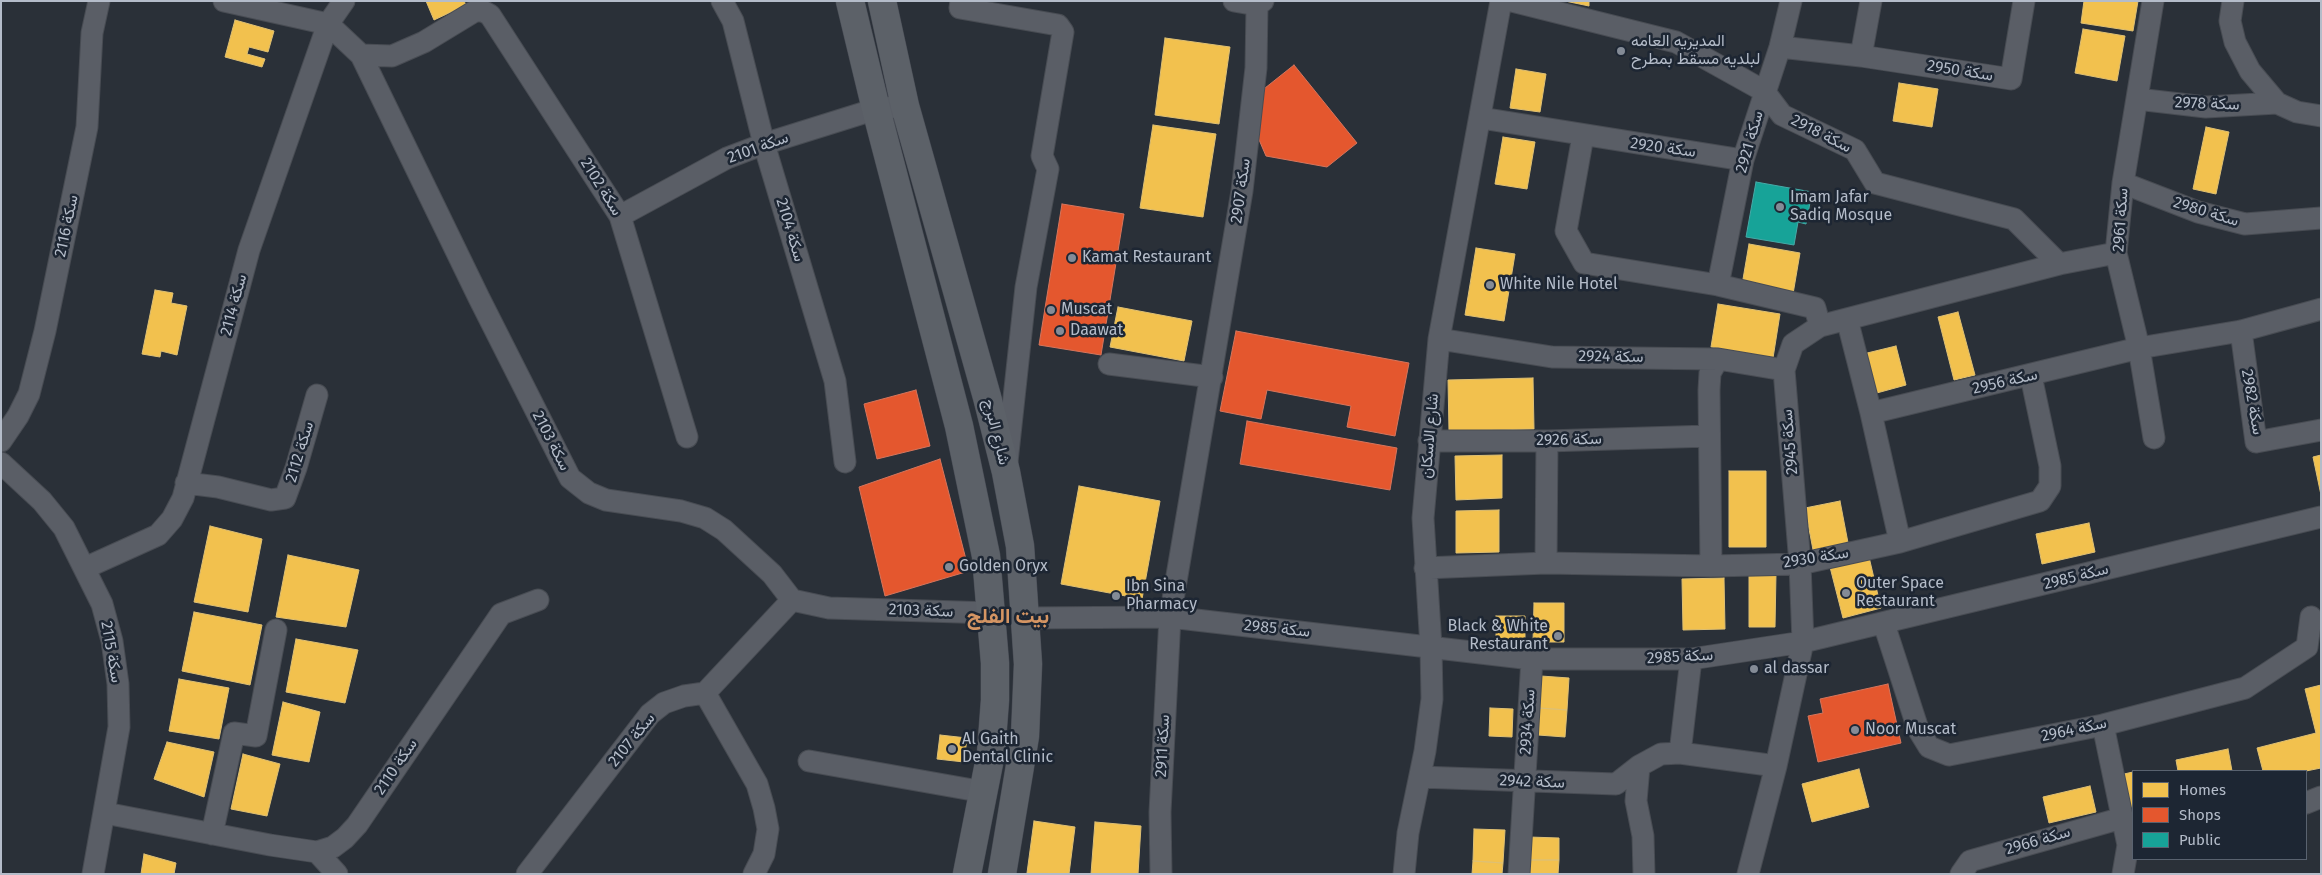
<!DOCTYPE html>
<html>
<head>
<meta charset="utf-8">
<style>
  body { margin:0 }
  #map { position:relative; width:2322px; height:875px; overflow:hidden; background:#2a3038; font-family:"Fira Sans",sans-serif }
  canvas { display:block }
  .frame { position:absolute; inset:0; border:2px solid #b4bcc9; pointer-events:none }
  .legend { position:absolute; left:2132px; top:770px; width:175px; height:90px; box-sizing:border-box; background:#1d2633; border:1px solid #59626f; margin:0; padding:6px 9px; list-style:none; font-size:15px; color:#b4bcc9 }
  .legend li { display:flex; align-items:center; gap:10px; height:25px }
  .legend b { width:25px; border:1px solid #59626f }
</style>
</head>
<body>
<div id="map">
<canvas width="2322" height="875"></canvas>
<div class="frame"></div>
<ul class="legend">
<li><b style="height:14px;background:#f2c14e"></b>Homes</li>
<li><b style="height:14px;background:#e4572e"></b>Shops</li>
<li><b style="height:14px;background:#17a398"></b>Public</li>
</ul>
</div>
<script>
const ctx = document.querySelector('canvas').getContext('2d');
ctx.lineJoin = 'round';
function fill(path, color) {
  ctx.fillStyle = color;
  ctx.fill(path, 'evenodd');
}
function shape(rows) {
  const path = new Path2D();
  for (const r of rows) {
    path.moveTo(r[0], r[1]);
    for (let i = 2; i < r.length; i += 2) path.lineTo(r[i], r[i + 1]);
  }
  return path;
}
function stroke(path, color, width, dash) {
  ctx.strokeStyle = color;
  ctx.lineWidth = width;
  ctx.lineCap = dash ? 'butt' : 'round';
  ctx.setLineDash(dash || []);
  ctx.stroke(path);
}
function write(font, color, halo, rows, align = 'center') {
  ctx.font = font + ' "Fira Sans",Vazirmatn,sans-serif';
  ctx.lineWidth = 5;
  ctx.setLineDash([]);
  ctx.textBaseline = 'middle';
  ctx.strokeStyle = halo;
  ctx.fillStyle = color;
  for (const [text, x, y, turn = 0] of rows) {
    ctx.save();
    ctx.translate(x, y);
    ctx.rotate((+turn || 0) * Math.PI / 180);
    ctx.textAlign = isNaN(turn) ? turn : align;
    if (halo) ctx.strokeText(text, 0, 0);
    ctx.fillText(text, 0, 0);
    ctx.restore();
  }
}
const homes = shape([
  [426,1,464,1,466,5,434,20,426,1],
  [1565,1,1589,1,1589,6,1565,1],
  [2084,1,2138,1,2133,31,2081,23,2084,1],
  [235,20,274,31,268,52,249,47,247,54,265,59,262,67,225,57,235,20],
  [2083,29,2125,36,2117,81,2075,73,2083,29],
  [1165,38,1230,47,1219,124,1155,115,1165,38],
  [1516,69,1546,74,1540,112,1510,108,1516,69],
  [1899,83,1938,89,1932,127,1893,121,1899,83],
  [1153,125,1216,134,1203,217,1140,208,1153,125],
  [2206,127,2229,132,2216,194,2193,189,2206,127],
  [1503,137,1535,142,1527,189,1495,184,1503,137],
  [1749,244,1800,253,1793,294,1742,285,1749,244],
  [1476,248,1515,254,1504,321,1465,315,1476,248],
  [155,290,173,293,171,303,187,306,177,355,161,351,160,357,142,354,155,290],
  [1718,304,1780,314,1773,358,1711,347,1718,304],
  [1118,307,1192,321,1184,361,1110,347,1118,307],
  [1958,312,1975,375,1954,380,1938,317,1958,312],
  [1896,346,1906,385,1873,394,1863,354,1896,346],
  [1533,378,1534,429,1449,431,1448,380,1533,378],
  [1502,455,1502,498,1456,500,1455,456,1502,455],
  [2321,455,2321,495,2313,457,2321,455],
  [1729,471,1766,471,1766,547,1729,547,1729,471],
  [1079,486,1160,501,1142,599,1061,584,1079,486],
  [1840,501,1849,548,1814,555,1805,508,1840,501],
  [1499,510,1499,552,1456,553,1456,511,1499,510],
  [2089,523,2095,552,2042,564,2036,534,2089,523],
  [210,526,262,539,248,612,194,602,210,526],
  [288,555,359,570,346,627,276,617,288,555],
  [1869,557,1881,608,1843,618,1830,567,1869,557],
  [1749,573,1776,573,1775,627,1749,627,1749,573],
  [1724,578,1725,629,1683,630,1682,579,1724,578],
  [1534,603,1564,603,1564,642,1533,642,1534,603],
  [194,612,262,625,250,685,182,671,194,612],
  [1496,616,1525,616,1525,642,1496,641,1496,616],
  [296,639,358,650,345,703,286,692,296,639],
  [1541,676,1569,678,1567,710,1539,708,1541,676],
  [179,679,229,688,219,739,169,731,179,679],
  [2321,685,2321,768,2306,771,2263,771,2257,748,2316,733,2305,689,2321,685],
  [283,702,320,712,309,762,272,755,283,702],
  [1490,708,1513,709,1512,737,1489,736,1490,708],
  [1539,708,1567,710,1565,737,1538,735,1539,708],
  [940,735,967,738,964,762,937,759,940,735],
  [167,742,214,752,204,797,154,779,167,742],
  [2228,749,2232,771,2178,771,2176,760,2228,749],
  [243,754,280,764,267,816,231,809,243,754],
  [1859,769,1869,807,1812,822,1802,784,1859,769],
  [2133,772,2133,823,2124,774,2133,772],
  [2090,786,2096,812,2049,823,2043,797,2090,786],
  [1034,821,1075,827,1069,874,1027,873,1034,821],
  [1095,822,1141,826,1138,874,1091,874,1095,822],
  [1474,829,1505,830,1503,863,1473,861,1474,829],
  [1529,837,1559,838,1559,860,1528,860,1529,837],
  [144,854,176,863,174,874,141,874,144,854],
  [1528,860,1559,860,1558,874,1528,874,1528,860],
  [1473,861,1503,863,1502,874,1472,874,1473,861]
]);
fill(homes, '#f2c14e');
stroke(homes, '#dfc073', 1);
const shops = shape([
  [1294,65,1357,143,1327,167,1266,156,1257,135,1260,92,1294,65],
  [1062,204,1124,214,1101,355,1039,345,1062,204],
  [1236,331,1409,363,1395,436,1347,427,1351,406,1267,390,1261,419,1220,411,1236,331],
  [916,390,930,446,877,459,864,404,916,390],
  [1247,421,1397,448,1390,490,1240,464,1247,421],
  [940,459,969,571,885,596,859,487,940,459],
  [1888,684,1901,743,1818,762,1808,716,1823,713,1820,699,1888,684]
]);
fill(shops, '#e4572e');
stroke(shops, '#d6755c', 1);
const public = shape([
  [1756,182,1812,192,1806,224,1798,222,1794,245,1746,237,1756,182]
]);
fill(public, '#17a398');
stroke(public, '#46aaa7', 1);
const minor = shape([
  [224,1,328,24],
  [722,1,733,21,764,144,835,381,845,462],
  [961,1,960,8,1058,25,1063,32,1042,156,1048,169,1026,287,1007,462],
  [1234,1,1257,5,1263,1],
  [1512,1,1676,42,1764,91,1782,115,1855,150,1875,183,2014,219,2059,264],
  [2153,1,2123,183,2116,253,2139,348,2154,438],
  [2233,1,2230,21,2235,42,2250,71,2277,103],
  [328,24,361,55,479,298,570,478,589,493,606,500,681,511,705,518,724,530,772,574,792,600,829,608,992,613],
  [1780,47,1861,56,2011,79,2024,1],
  [361,55,392,56,424,42,475,11,483,11,490,15,620,216,687,437],
  [1861,56,1871,1],
  [2137,99,2206,107,2277,103,2297,112,2321,116],
  [1481,118,1743,160],
  [1583,136,1566,231,1584,263,1718,285,1815,308,1820,326],
  [2123,183,2198,212,2245,224,2321,218],
  [620,216,727,158,764,144,876,109,905,106],
  [1718,285,1743,160,1780,47,1791,1],
  [1847,319,1871,413,1900,542],
  [2241,331,2256,442,2321,430],
  [1439,339,1552,357,1718,359,1784,370],
  [1109,364,1212,377],
  [1871,413,2139,348,2241,331,2321,309],
  [1,441,18,416,29,394,45,331,87,127,92,33,99,1],
  [1429,441,1547,441,1709,436],
  [1,463,42,501,64,528,102,604,112,641,118,684,119,727,93,874],
  [186,483,218,487,271,500,285,498,296,468,317,395],
  [1546,563,1547,441],
  [1711,566,1709,390,1710,373,1718,359],
  [85,568,158,535,172,519,183,498,249,250,328,24,344,1],
  [1425,568,1546,563,1711,566,1800,564,1900,542,2040,501,2050,486,2050,466,2031,376],
  [1025,618,1170,617,1532,659,1691,659,1803,642,2321,517],
  [1884,624,1918,729,1929,747,1949,755,2103,725,2245,688,2307,647,2311,617],
  [705,693,757,784,764,808,768,829,764,854,754,874],
  [705,693,792,600],
  [2103,725,2128,845,2123,874],
  [1680,753,1691,659],
  [809,761,984,792],
  [1639,766,1636,801,1643,836,1644,874],
  [1420,777,1616,784,1639,766,1661,754,1680,753,1776,766],
  [2306,803,2321,797],
  [105,813,270,845,317,852,333,847,345,838,357,825,501,614,538,600],
  [212,834,234,733,256,736,276,630],
  [317,852,337,874],
  [527,874,650,714,664,703,684,696,705,693],
  [1161,874,1160,812,1170,617,1242,191,1256,68,1257,5],
  [1404,874,1408,833,1425,751,1432,699,1431,647,1423,518,1439,339,1501,1],
  [1519,874,1532,659],
  [1748,874,1776,766,1803,642,1800,564,1784,370,1793,344,1820,326,2059,264,2116,253],
  [1961,874,1970,861,2122,818]
]);
const major = shape([
  [850,1,876,109,959,426,986,556,995,663,995,700,991,753,967,874],
  [882,1,905,106,987,397,1006,472,1020,546,1028,664,1025,736,1002,874]
]);
stroke(minor, '#484c53', 23);
stroke(major, '#484c55', 29);
stroke(minor, '#5a5e66', 21);
stroke(major, '#5c6168', 28);
for (const [x, y, r, color] of [
  [1621,51,5,"#848b96"],
  [1780,207,5,"#848b96"],
  [1072,258,5,"#848b96"],
  [1490,285,5,"#848b96"],
  [1051,310,5,"#848b96"],
  [1060,331,5,"#848b96"],
  [949,567,5,"#848b96"],
  [1846,593,5,"#848b96"],
  [1116,596,5,"#848b96"],
  [1558,636,5,"#848b96"],
  [1754,669,5,"#848b96"],
  [1855,730,5,"#848b96"],
  [952,749,5,"#848b96"]
]) {
  const dot = new Path2D();
  dot.arc(x, y, r, 0, 2 * Math.PI);
  ctx.fillStyle = color;
  ctx.fill(dot);
  stroke(dot, '#1d2633', 2);
}
write('16px', '#b4bcc9', '#1d2633', [
  ["المديريه العامه",1631,42],
  ["لبلديه مسقط بمطرح",1631,60],
  ["Imam Jafar",1790,198],
  ["Sadiq Mosque",1790,216],
  ["Kamat Restaurant",1082,258],
  ["White Nile Hotel",1500,285],
  ["Muscat",1061,310],
  ["Daawat",1070,331],
  ["Golden Oryx",959,567],
  ["Outer Space",1856,584],
  ["Restaurant",1856,602],
  ["Ibn Sina",1126,587],
  ["Pharmacy",1126,605],
  ["Black & White",1548,627,"right"],
  ["Restaurant",1548,645,"right"],
  ["al dassar",1764,669],
  ["Noor Muscat",1865,730],
  ["Al Gaith",962,740],
  ["Dental Clinic",962,758]
], 'left');
write('16px', '#b4bcc9', '#1d2633', [
  ["سكة 2950",1960,71,9],
  ["سكة 2978",2207,104,2],
  ["سكة 2918",1821,134,27],
  ["سكة 2921",1750,142,-74],
  ["سكة 2101",758,148,-20],
  ["سكة 2920",1663,148,8],
  ["سكة 2102",601,187,58],
  ["سكة 2907",1241,191,-82],
  ["سكة 2980",2206,212,17],
  ["سكة 2961",2121,220,-86],
  ["سكة 2116",67,226,-78],
  ["سكة 2104",790,230,73],
  ["سكة 2114",234,305,-75],
  ["سكة 2924",1611,357,1],
  ["سكة 2956",2005,382,-13],
  ["سكة 2982",2252,402,80],
  ["شارع البرج",996,432,76],
  ["شارع الاسكان",1430,436,-85],
  ["سكة 2926",1569,440,-1],
  ["سكة 2103",551,441,63],
  ["سكة 2945",1790,442,-95],
  ["سكة 2112",300,452,-73],
  ["سكة 2930",1816,558,-9],
  ["سكة 2985",2076,577,-14],
  ["سكة 2103",921,611,2],
  ["سكة 2985",1277,629,6],
  ["سكة 2115",111,652,80],
  ["سكة 2985",1680,657,-3],
  ["سكة 2934",1528,722,-86],
  ["سكة 2964",2074,730,-12],
  ["سكة 2107",632,740,-51],
  ["سكة 2911",1163,746,-87],
  ["سكة 2110",396,767,-56],
  ["سكة 2942",1532,782,2],
  ["سكة 2966",2038,841,-16]
]);
write('bold 21px', '#d59563', '#1d2633', [
  ["بيت الفلج",1008,617]
]);
</script>
</body>
</html>
